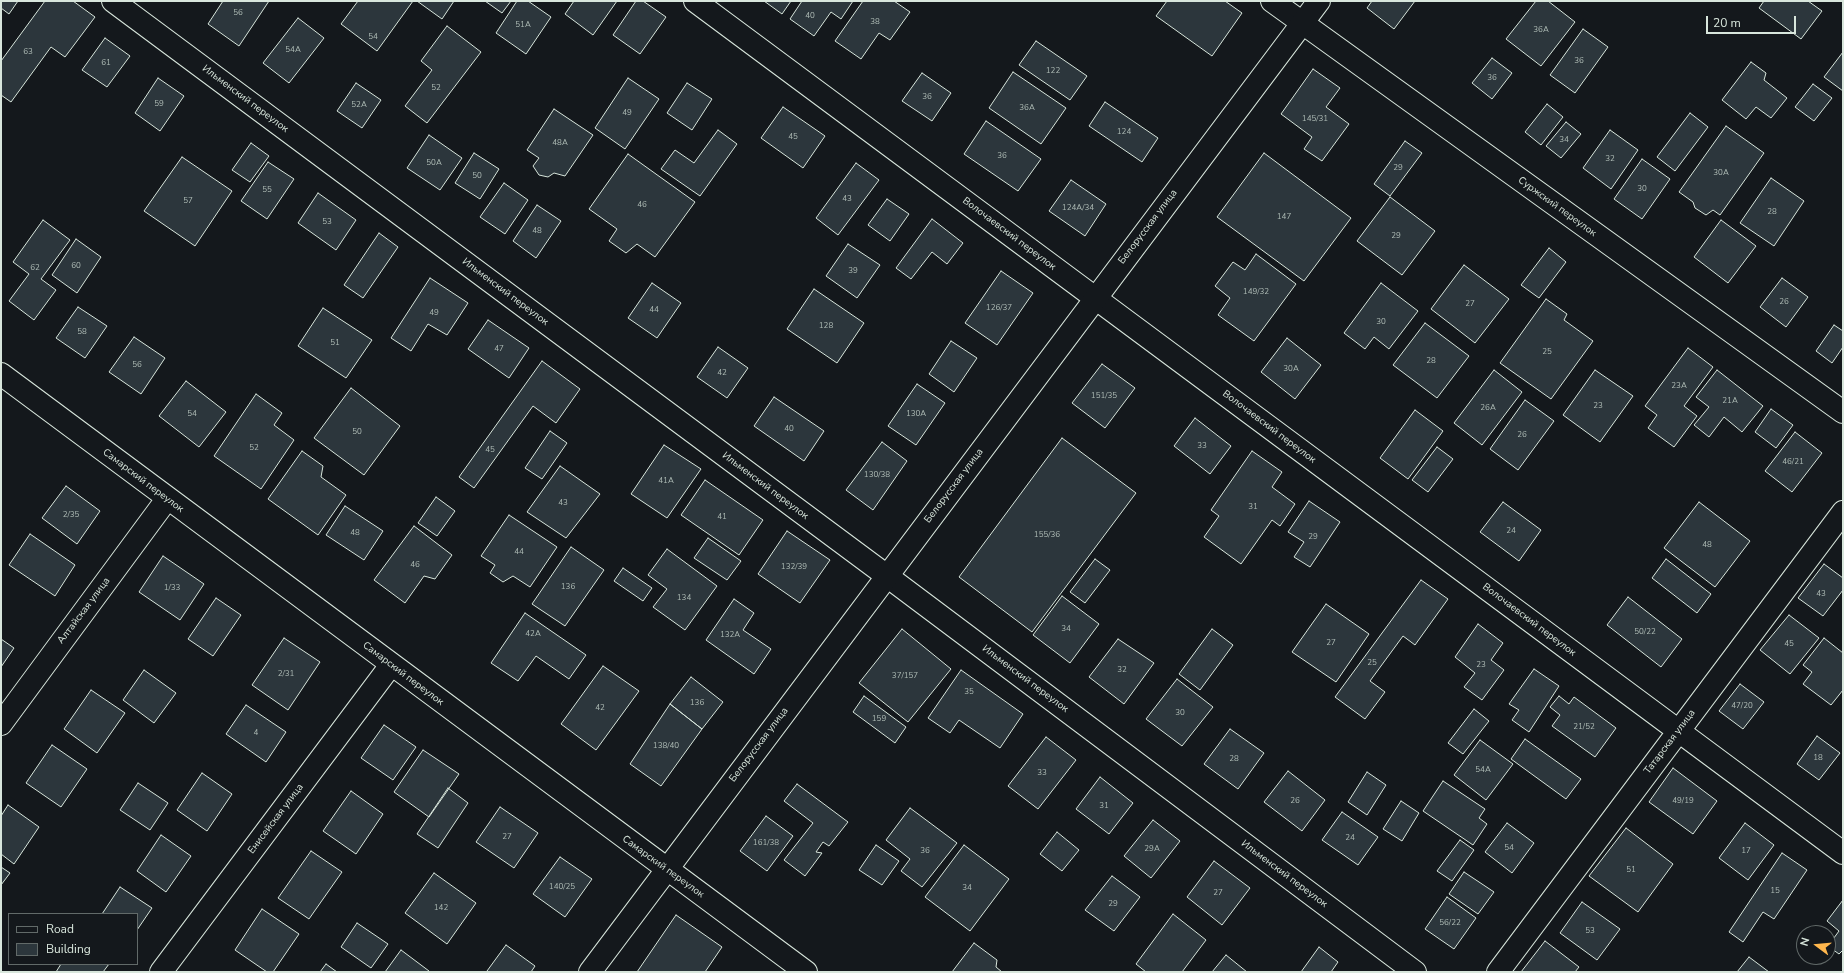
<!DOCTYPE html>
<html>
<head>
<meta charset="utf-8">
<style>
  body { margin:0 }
  #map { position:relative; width:1844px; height:973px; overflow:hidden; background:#14181c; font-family:"Nunito Sans",sans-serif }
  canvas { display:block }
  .frame { position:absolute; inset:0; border:2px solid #d8e6dc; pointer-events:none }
  .legend { position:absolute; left:8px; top:913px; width:130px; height:52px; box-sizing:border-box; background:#14181c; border:1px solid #626a69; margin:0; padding:5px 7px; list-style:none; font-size:12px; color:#d8e6dc }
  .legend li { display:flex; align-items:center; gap:8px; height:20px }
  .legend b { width:20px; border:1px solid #626a69 }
  .north { position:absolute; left:1796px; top:925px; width:40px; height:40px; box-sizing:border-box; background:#14181c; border:1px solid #626a69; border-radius:50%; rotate:286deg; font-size:11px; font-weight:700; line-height:16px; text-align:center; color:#d8e6dc }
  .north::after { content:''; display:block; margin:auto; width:14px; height:18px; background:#ffb74d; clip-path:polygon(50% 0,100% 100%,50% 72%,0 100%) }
  .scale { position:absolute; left:1706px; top:16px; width:90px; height:18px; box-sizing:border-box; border:2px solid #d8e6dc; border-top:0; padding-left:5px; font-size:12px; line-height:14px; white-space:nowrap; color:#d8e6dc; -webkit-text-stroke:3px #14181c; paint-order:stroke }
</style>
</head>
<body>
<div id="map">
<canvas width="1844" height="973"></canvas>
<div class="frame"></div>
<ul class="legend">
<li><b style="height:5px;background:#14181c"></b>Road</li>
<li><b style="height:11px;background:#2c363c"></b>Building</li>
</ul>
<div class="north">N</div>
<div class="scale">20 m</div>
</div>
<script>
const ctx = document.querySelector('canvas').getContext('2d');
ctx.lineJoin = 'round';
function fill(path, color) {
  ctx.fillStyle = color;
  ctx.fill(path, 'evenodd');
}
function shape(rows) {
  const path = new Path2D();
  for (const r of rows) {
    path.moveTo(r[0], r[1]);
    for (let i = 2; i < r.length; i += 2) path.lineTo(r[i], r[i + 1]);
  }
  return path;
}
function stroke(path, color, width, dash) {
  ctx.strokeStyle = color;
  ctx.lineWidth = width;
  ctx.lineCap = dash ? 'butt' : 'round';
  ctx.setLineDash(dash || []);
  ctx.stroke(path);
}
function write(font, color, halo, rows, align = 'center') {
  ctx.font = font + ' "Nunito Sans",sans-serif';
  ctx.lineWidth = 3;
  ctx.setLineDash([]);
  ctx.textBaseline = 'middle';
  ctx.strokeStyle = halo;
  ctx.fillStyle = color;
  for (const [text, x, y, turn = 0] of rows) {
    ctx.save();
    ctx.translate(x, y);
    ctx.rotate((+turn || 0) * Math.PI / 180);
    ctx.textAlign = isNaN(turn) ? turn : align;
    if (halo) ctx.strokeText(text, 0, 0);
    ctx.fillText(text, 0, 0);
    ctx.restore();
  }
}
const building = shape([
  [1,1,18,1,9,14,1,8,1,1],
  [45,1,73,1,95,17,65,57,51,47,11,102,1,95,1,61,45,1],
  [223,1,269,1,239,46,208,24,223,1],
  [358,1,413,1,377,51,341,24,358,1],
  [417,1,454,1,442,19,417,1],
  [485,1,511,1,502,13,485,1],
  [517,1,528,1,551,17,526,54,496,33,517,1],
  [574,1,617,1,593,35,565,14,574,1],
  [636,1,643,1,666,17,640,54,613,35,636,1],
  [764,1,791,1,782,14,764,1],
  [802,1,853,1,841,19,831,12,814,36,790,19,802,1],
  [863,1,894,1,910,12,890,40,879,33,861,59,835,41,863,1],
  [1167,1,1225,1,1242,13,1212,56,1156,16,1167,1],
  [1372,1,1415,1,1394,29,1367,8,1372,1],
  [1536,1,1548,1,1575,22,1541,66,1506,39,1536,1],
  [1764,1,1808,1,1822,11,1801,39,1759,8,1764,1],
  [298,18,324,38,289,83,263,63,298,18],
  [447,26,481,52,427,123,405,106,432,70,421,61,447,26],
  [1583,29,1608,47,1575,93,1550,75,1583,29],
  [105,38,130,56,107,87,82,70,105,38],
  [1036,41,1087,76,1070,100,1019,65,1036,41],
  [1843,52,1843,91,1824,77,1843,52],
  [1492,58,1512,73,1492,99,1472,83,1492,58],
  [1751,62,1766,73,1764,80,1787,98,1771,118,1756,107,1746,119,1722,100,1751,62],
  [1313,69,1340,88,1326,107,1349,124,1322,161,1304,149,1312,137,1281,114,1313,69],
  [1013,72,1066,108,1041,144,989,108,1013,72],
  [922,73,951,93,932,121,902,101,922,73],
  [158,78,184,96,160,131,135,113,158,78],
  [628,78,659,99,625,149,595,128,628,78],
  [356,83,381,100,362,128,337,111,356,83],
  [687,83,712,99,692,130,667,113,687,83],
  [1813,84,1832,98,1814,121,1795,107,1813,84],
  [1105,102,1158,138,1142,162,1089,126,1105,102],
  [1547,104,1563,117,1541,145,1525,132,1547,104],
  [783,107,825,136,803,168,761,138,783,107],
  [554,109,593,135,565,176,554,173,548,177,539,175,533,166,539,158,527,150,554,109],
  [1690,113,1708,127,1675,171,1657,157,1690,113],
  [986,121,1041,159,1018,191,964,154,986,121],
  [1566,122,1581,134,1561,158,1546,146,1566,122],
  [1726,126,1764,153,1720,215,1713,210,1706,215,1695,208,1693,202,1679,192,1726,126],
  [718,130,737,144,700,196,661,169,675,150,694,163,718,130],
  [1610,130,1638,150,1611,189,1583,168,1610,130],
  [429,135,462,158,440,190,407,168,429,135],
  [1405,141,1422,153,1390,196,1374,184,1405,141],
  [251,143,269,156,250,182,232,170,251,143],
  [474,153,499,169,480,199,455,183,474,153],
  [1264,153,1351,218,1304,281,1217,217,1264,153],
  [628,154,695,202,655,257,637,244,626,253,609,241,617,229,589,209,628,154],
  [182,157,232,191,195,246,144,211,182,157],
  [1642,159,1670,179,1642,219,1614,199,1642,159],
  [268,162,294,179,267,219,241,201,268,162],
  [856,163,879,180,838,235,816,218,856,163],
  [1771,178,1804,201,1774,246,1740,223,1771,178],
  [1071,180,1106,204,1085,236,1049,211,1071,180],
  [504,183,528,200,505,234,480,217,504,183],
  [318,193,356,220,336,250,298,223,318,193],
  [1390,197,1435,231,1402,275,1357,241,1390,197],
  [887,199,909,214,890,241,868,225,887,199],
  [537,205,561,221,536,258,513,241,537,205],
  [932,219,963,243,947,264,932,252,911,279,896,268,932,219],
  [43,220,70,240,41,279,56,290,34,320,9,301,29,274,13,262,43,220],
  [1721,220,1756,246,1728,283,1694,257,1721,220],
  [379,233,398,247,363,298,344,285,379,233],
  [76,239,101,257,77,293,52,275,76,239],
  [848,244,880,265,857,298,826,276,848,244],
  [1549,248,1566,262,1539,298,1521,285,1549,248],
  [1256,254,1296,284,1254,341,1218,315,1230,298,1215,286,1233,262,1245,270,1256,254],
  [1464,265,1509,299,1475,343,1431,309,1464,265],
  [1001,271,1033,293,997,345,965,323,1001,271],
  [430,278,468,303,447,335,428,324,411,351,391,338,430,278],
  [1782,278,1808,297,1786,327,1760,307,1782,278],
  [652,283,681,303,657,338,628,318,652,283],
  [1381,283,1418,311,1389,349,1374,337,1365,349,1344,333,1381,283],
  [814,289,864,323,837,363,787,329,814,289],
  [1546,299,1567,314,1564,320,1593,341,1551,399,1500,363,1546,299],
  [78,307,107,326,85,358,56,338,78,307],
  [323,308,372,340,346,378,298,346,323,308],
  [488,320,529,348,509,378,468,349,488,320],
  [1425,323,1469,356,1437,398,1393,365,1425,323],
  [1834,325,1843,331,1843,347,1832,363,1816,351,1834,325],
  [134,337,165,358,141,394,109,372,134,337],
  [1287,338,1321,365,1295,399,1261,372,1287,338],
  [951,341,977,358,954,392,929,374,951,341],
  [718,347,748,368,727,398,697,377,718,347],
  [1688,348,1713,367,1684,406,1697,416,1674,447,1648,428,1657,415,1645,406,1688,348],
  [542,361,580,389,556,423,533,406,474,488,459,477,542,361],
  [1102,364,1135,388,1105,428,1072,403,1102,364],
  [1494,370,1522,392,1482,445,1454,423,1494,370],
  [1595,370,1633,396,1600,442,1563,415,1595,370],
  [1717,370,1763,406,1742,432,1724,417,1709,437,1694,425,1709,407,1696,397,1717,370],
  [186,381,226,412,199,447,159,416,186,381],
  [917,384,945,403,916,445,888,426,917,384],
  [351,388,400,426,364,475,314,438,351,388],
  [256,394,282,413,274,425,294,440,261,489,214,456,256,394],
  [774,397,824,431,804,461,754,426,774,397],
  [1525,400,1554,421,1518,470,1490,449,1525,400],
  [1771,409,1793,425,1776,448,1755,432,1771,409],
  [1415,410,1443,431,1408,479,1380,458,1415,410],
  [1195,418,1231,446,1210,474,1174,446,1195,418],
  [550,431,567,443,542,479,525,468,550,431],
  [1795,432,1822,453,1792,492,1765,471,1795,432],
  [1062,438,1136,493,1032,632,959,577,1062,438],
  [882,442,907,461,873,510,846,490,882,442],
  [664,445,701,469,667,518,631,494,664,445],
  [1437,447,1453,459,1428,492,1412,480,1437,447],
  [302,451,323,466,321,477,346,495,318,535,268,499,302,451],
  [1252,451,1282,472,1272,487,1295,504,1280,526,1272,520,1241,564,1204,537,1219,516,1211,510,1252,451],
  [560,466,600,494,566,538,527,512,560,466],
  [705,480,763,520,739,555,681,515,705,480],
  [66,486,100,511,77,544,42,518,66,486],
  [436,497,455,511,437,536,418,523,436,497],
  [1309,501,1340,522,1310,567,1294,557,1304,542,1288,532,1309,501],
  [1503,502,1541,530,1519,561,1480,532,1503,502],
  [1699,502,1750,541,1715,587,1664,548,1699,502],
  [345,506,383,531,364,560,326,535,345,506],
  [509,515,557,547,530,587,513,576,503,582,490,573,495,565,481,556,509,515],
  [414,526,452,555,435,579,424,576,405,603,374,580,414,526],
  [787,531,830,560,800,603,758,574,787,531],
  [30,534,75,565,55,596,9,565,30,534],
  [708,538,741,561,727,580,694,558,708,538],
  [571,547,604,570,565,626,532,604,571,547],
  [667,549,717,586,685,630,653,607,667,589,648,575,667,549],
  [163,556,204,584,180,620,139,592,163,556],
  [1095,559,1110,570,1085,603,1070,592,1095,559],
  [1666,559,1711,594,1697,613,1652,578,1666,559],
  [1824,564,1843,578,1843,590,1823,616,1798,598,1824,564],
  [623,568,652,588,643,601,614,581,623,568],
  [1421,580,1448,599,1415,645,1403,636,1370,681,1385,692,1365,719,1335,697,1421,580],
  [1062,596,1099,624,1070,663,1033,635,1062,596],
  [1628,597,1682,639,1661,667,1607,625,1628,597],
  [216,598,241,615,213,656,188,639,216,598],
  [734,599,754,613,743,630,771,649,754,674,706,640,734,599],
  [1326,604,1369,634,1336,682,1292,652,1326,604],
  [525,613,586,655,569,679,536,656,518,681,491,663,525,613],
  [1789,615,1819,638,1790,674,1760,650,1789,615],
  [1478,624,1503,643,1491,660,1504,670,1482,700,1464,687,1475,673,1455,657,1478,624],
  [902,629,951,669,908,722,859,683,902,629],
  [1212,629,1233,645,1200,690,1179,674,1212,629],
  [284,638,320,662,288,710,252,685,284,638],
  [1824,638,1843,653,1843,690,1831,705,1803,684,1812,672,1803,665,1824,638],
  [1,639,14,648,1,667,1,639],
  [1118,639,1154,663,1124,704,1089,677,1118,639],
  [603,666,639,691,596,750,561,724,603,666],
  [1534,669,1559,686,1529,732,1512,720,1519,710,1509,704,1534,669],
  [144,670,176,693,154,723,123,700,144,670],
  [961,670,1023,714,1000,748,959,720,950,733,928,718,961,670],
  [691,677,723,702,702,729,670,704,691,677],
  [1177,679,1213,707,1182,746,1146,719,1177,679],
  [1740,684,1764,702,1743,729,1719,711,1740,684],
  [91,690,125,713,97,753,64,729,91,690],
  [864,696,906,727,895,743,853,712,864,696],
  [1559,696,1569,704,1574,697,1616,728,1595,757,1552,726,1560,715,1550,707,1559,696],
  [670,704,702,729,661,786,630,764,670,704],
  [246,705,286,732,266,762,226,734,246,705],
  [1474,709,1489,721,1463,754,1448,743,1474,709],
  [384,725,416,747,393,780,361,758,384,725],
  [1230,729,1264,753,1238,789,1204,764,1230,729],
  [1817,736,1840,753,1819,780,1797,764,1817,736],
  [1046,737,1076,760,1038,809,1008,786,1046,737],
  [1525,739,1581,779,1566,799,1511,759,1525,739],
  [1480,740,1513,764,1486,800,1454,775,1480,740],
  [52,745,87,769,61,807,26,783,52,745],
  [423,750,459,774,429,817,394,792,423,750],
  [1673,768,1717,801,1693,834,1649,802,1673,768],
  [1288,771,1325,800,1302,831,1264,802,1288,771],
  [1367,772,1386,785,1367,815,1348,802,1367,772],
  [202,773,232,794,207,831,177,810,202,773],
  [1100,777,1133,803,1109,834,1076,809,1100,777],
  [1443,781,1485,809,1479,818,1487,824,1473,845,1423,811,1443,781],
  [138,783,168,803,150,830,120,810,138,783],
  [797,784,848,822,829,846,823,842,816,852,822,853,805,876,784,860,813,823,784,801,797,784],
  [448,788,468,803,438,848,417,834,448,788],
  [351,791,383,814,356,854,323,831,351,791],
  [1401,801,1419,813,1402,841,1383,829,1401,801],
  [8,805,39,827,14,864,1,854,1,816,8,805],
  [500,807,538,833,514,868,476,842,500,807],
  [910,808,957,843,922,887,901,871,910,859,886,840,910,808],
  [1342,812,1378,837,1358,865,1322,840,1342,812],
  [766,816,793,836,767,871,740,851,766,816],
  [1153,820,1180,841,1151,878,1124,856,1153,820],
  [1507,823,1534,843,1512,873,1485,852,1507,823],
  [1745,823,1774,845,1748,880,1719,858,1745,823],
  [1626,828,1673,864,1638,912,1589,876,1626,828],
  [1057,832,1079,850,1062,871,1040,854,1057,832],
  [161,835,191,856,166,892,137,871,161,835],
  [1460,840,1474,850,1452,881,1437,871,1460,840],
  [876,845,899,861,882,885,859,870,876,845],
  [964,845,1009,879,970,931,925,897,964,845],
  [311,851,342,872,309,919,278,898,311,851],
  [1782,853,1807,870,1774,919,1763,912,1743,942,1729,932,1782,853],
  [560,857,592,879,565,917,533,894,560,857],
  [1214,861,1250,888,1222,925,1187,897,1214,861],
  [1,867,10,873,1,885,1,867],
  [1464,872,1494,892,1478,914,1449,894,1464,872],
  [434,873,476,903,447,944,405,913,434,873],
  [1112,876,1140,897,1114,931,1085,910,1112,876],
  [120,887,152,908,137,930,137,914,102,914,120,887],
  [1447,897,1476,918,1454,949,1425,929,1447,897],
  [1843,900,1843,950,1839,954,1828,946,1839,931,1827,921,1843,900],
  [1582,902,1620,929,1597,960,1560,933,1582,902],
  [262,909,299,934,273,972,267,972,235,950,262,909],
  [1173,914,1206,940,1182,972,1146,972,1136,964,1173,914],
  [676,915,722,947,705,972,637,972,676,915],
  [357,923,388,944,371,968,341,947,357,923],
  [1545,941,1579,967,1575,972,1521,972,1545,941],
  [974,943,997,960,996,967,1002,972,952,972,974,943],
  [506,945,535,966,531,972,488,972,487,971,506,945],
  [1319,947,1338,962,1331,972,1301,972,1319,947],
  [401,950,429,971,429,972,385,972,401,950],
  [1226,955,1247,972,1212,972,1226,955],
  [1749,957,1769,972,1737,972,1749,957],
  [61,964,109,964,103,972,56,972,61,964],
  [326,964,337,972,320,972,326,964]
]);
fill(building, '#2c363c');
stroke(building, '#d8e6dc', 1);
const minor = shape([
  [113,1,887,576,1415,972],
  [695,1,1843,853],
  [1272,1,1843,412],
  [1,374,806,972],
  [1,724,167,499],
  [161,972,391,665],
  [1498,972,1843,512]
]);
const secondary = shape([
  [590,972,1319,1]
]);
stroke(minor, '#d8e6dc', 24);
stroke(secondary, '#d8e6dc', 24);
stroke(minor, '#14181c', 22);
stroke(secondary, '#14181c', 22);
write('8px', '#adbab4', null, [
  ["56",238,13],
  ["40",810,16],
  ["38",875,22],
  ["51А",523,25],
  ["36А",1541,30],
  ["54",373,37],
  ["54А",293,50],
  ["63",28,52],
  ["36",1579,61],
  ["61",106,63],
  ["122",1053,71],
  ["36",1492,78],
  ["52",436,88],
  ["36",927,97],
  ["59",159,104],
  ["52А",359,105],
  ["36А",1027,108],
  ["49",627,113],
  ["145/31",1315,119],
  ["124",1124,132],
  ["45",793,137],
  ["34",1564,140],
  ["48А",560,143],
  ["36",1002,156],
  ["32",1610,159],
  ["50А",434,163],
  ["29",1398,168],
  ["30А",1721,173],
  ["50",477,176],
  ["30",1642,189],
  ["55",267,190],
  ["43",847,199],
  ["57",188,201],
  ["46",642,205],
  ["124А/34",1078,208],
  ["28",1772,212],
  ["147",1284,217],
  ["53",327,222],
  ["48",537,231],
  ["29",1396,236],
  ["60",76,266],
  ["62",35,268],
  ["39",853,271],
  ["149/32",1256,292],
  ["26",1784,302],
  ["27",1470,304],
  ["126/37",999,308],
  ["44",654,310],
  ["49",434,313],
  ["30",1381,322],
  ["128",826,326],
  ["58",82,332],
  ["51",335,343],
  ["47",499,349],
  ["25",1547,352],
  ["28",1431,361],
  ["56",137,365],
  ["30А",1291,369],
  ["42",722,373],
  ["23А",1679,386],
  ["151/35",1104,396],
  ["21А",1730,401],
  ["23",1598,406],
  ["26А",1488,408],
  ["54",192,414],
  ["130А",916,414],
  ["40",789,429],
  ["50",357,432],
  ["26",1522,435],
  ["33",1202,446],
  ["52",254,448],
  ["45",490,450],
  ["46/21",1793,462],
  ["130/38",877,475],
  ["41А",666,481],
  ["43",563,503],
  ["31",1253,507],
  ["2/35",71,515],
  ["41",722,517],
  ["24",1511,531],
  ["48",355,533],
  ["155/36",1047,535],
  ["29",1313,537],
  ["48",1707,545],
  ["44",519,552],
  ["46",415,565],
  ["132/39",794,567],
  ["136",568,587],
  ["1/33",172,588],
  ["43",1821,594],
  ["134",684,598],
  ["34",1066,629],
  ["50/22",1645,632],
  ["42А",533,634],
  ["132А",730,635],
  ["27",1331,643],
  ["45",1789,644],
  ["25",1372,663],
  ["23",1481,665],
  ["32",1122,670],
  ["2/31",286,674],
  ["37/157",905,676],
  ["35",969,692],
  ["136",697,703],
  ["47/20",1742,706],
  ["42",600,708],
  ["30",1180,713],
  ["159",879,719],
  ["21/52",1584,727],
  ["4",256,733],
  ["138/40",666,746],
  ["18",1818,758],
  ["28",1234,759],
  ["54А",1483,770],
  ["33",1042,773],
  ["26",1295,801],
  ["49/19",1683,801],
  ["31",1104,806],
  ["27",507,837],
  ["24",1350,838],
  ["161/38",766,843],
  ["54",1509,848],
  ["29А",1152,849],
  ["36",925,851],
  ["17",1746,851],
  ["51",1631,870],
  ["140/25",562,887],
  ["34",967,888],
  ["15",1775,891],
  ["27",1218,893],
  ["29",1113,904],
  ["142",441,908],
  ["56/22",1450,923],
  ["53",1590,931]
]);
write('10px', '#d8e6dc', '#14181c', [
  ["Ильменский переулок",245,99,37],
  ["Суржский переулок",1557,207,36],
  ["Белорусская улица",1148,227,-53],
  ["Волочаевский переулок",1009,234,37],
  ["Ильменский переулок",505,292,37],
  ["Волочаевский переулок",1269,427,37],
  ["Самарский переулок",143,481,37],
  ["Ильменский переулок",765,486,37],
  ["Белорусская улица",954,486,-53],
  ["Алтайская улица",84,611,-53],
  ["Волочаевский переулок",1529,620,37],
  ["Самарский переулок",403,674,37],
  ["Ильменский переулок",1025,679,37],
  ["Татарская улица",1670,742,-53],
  ["Белорусская улица",759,745,-53],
  ["Енисейская улица",276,819,-53],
  ["Самарский переулок",663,867,36],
  ["Ильменский переулок",1284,874,37]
]);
</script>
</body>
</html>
